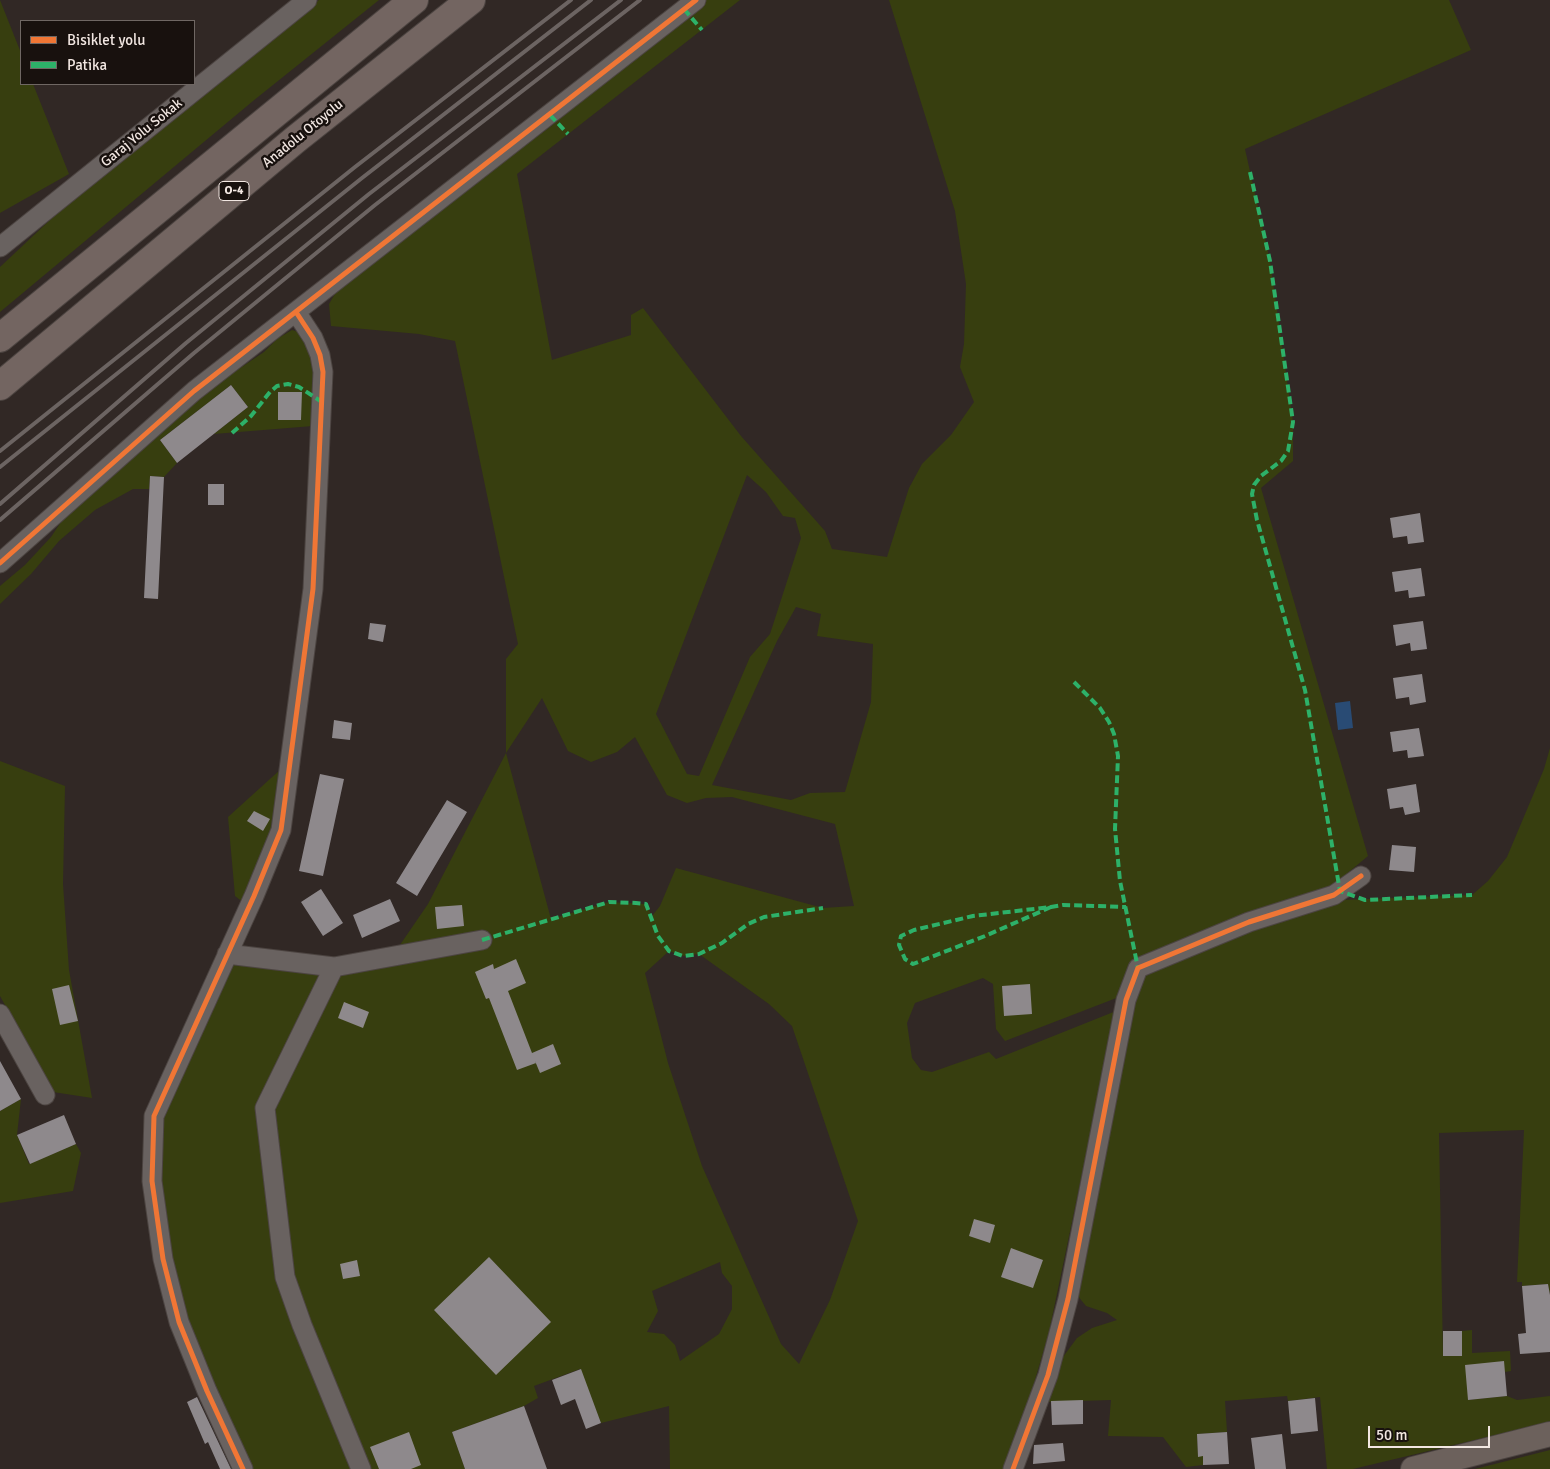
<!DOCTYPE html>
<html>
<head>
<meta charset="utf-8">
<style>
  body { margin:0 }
  #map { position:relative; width:1550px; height:1469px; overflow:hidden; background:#312825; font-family:Signika,sans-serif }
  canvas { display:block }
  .legend { position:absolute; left:20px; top:20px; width:175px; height:65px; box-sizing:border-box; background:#18110e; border:1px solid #6f6763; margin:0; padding:6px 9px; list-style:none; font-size:15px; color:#f2e7e2 }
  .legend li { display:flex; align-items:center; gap:10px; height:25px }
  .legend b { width:25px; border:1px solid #6f6763 }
  .scale { position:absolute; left:1368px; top:1426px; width:122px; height:22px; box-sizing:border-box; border:2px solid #f2e7e2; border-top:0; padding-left:6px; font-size:15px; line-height:18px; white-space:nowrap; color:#f2e7e2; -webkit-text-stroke:4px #18110e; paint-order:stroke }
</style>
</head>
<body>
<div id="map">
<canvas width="1550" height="1469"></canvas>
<ul class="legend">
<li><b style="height:6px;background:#f07635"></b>Bisiklet yolu</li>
<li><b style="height:6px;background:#2db169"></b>Patika</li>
</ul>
<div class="scale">50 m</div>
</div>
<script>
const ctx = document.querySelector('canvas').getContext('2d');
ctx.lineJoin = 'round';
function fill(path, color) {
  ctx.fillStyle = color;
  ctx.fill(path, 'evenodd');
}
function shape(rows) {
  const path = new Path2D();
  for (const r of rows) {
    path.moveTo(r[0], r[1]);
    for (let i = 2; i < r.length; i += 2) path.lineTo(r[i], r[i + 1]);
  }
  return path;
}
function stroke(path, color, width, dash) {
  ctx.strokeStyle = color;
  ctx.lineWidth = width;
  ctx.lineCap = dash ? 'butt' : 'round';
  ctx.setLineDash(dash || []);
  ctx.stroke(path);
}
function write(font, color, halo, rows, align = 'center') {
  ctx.font = font + ' Signika,sans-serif';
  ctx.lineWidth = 5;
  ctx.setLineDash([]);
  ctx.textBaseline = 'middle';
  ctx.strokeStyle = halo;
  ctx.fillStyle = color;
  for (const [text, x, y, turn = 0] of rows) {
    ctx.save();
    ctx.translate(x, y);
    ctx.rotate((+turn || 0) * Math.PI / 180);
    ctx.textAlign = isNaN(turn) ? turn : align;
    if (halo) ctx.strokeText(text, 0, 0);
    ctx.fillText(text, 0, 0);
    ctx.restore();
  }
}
fill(shape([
  [0,0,21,53,21,84,33,84,69,174,0,213],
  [319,0,379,0,253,101,0,312,0,267,67,204],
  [706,0,740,0,517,174,552,360,631,335,631,315,643,308,741,436,825,531,832,549,887,557,909,488,922,464,951,435,974,402,960,367,964,344,966,284,955,211,889,0,1449,0,1471,50,1245,149,1270,261,1293,422,1293,461,1261,488,1368,856,1332,886,1137,960,1119,997,1005,1041,996,1029,993,984,983,978,915,1003,907,1023,912,1058,921,1070,932,1072,989,1052,996,1059,1116,1011,1049,1332,1030,1397,1003,1469,670,1469,669,1406,601,1423,580,1369,534,1386,538,1398,524,1406,452,1432,465,1469,243,1469,163,1259,154,1116,227,954,334,967,391,958,428,904,506,753,506,659,518,644,455,341,419,334,331,326,329,304,339,287,367,261,550,127,611,73],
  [747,475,766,492,783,516,795,518,801,538,770,634,750,657,699,776,687,774,656,714],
  [796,607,821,614,817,636,873,644,871,702,845,792,810,793,791,800,712,785,777,641],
  [542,698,568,751,591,762,617,752,635,737,667,795,687,803,706,798,732,797,835,824,854,906,823,908,676,868,660,906,652,916,646,904,609,902,551,919,506,753],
  [669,951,683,956,699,954,769,1004,792,1026,858,1221,830,1300,799,1364,781,1344,702,1166,668,1063,645,973],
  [720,1262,722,1273,732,1286,732,1309,719,1334,680,1361,675,1345,664,1334,647,1332,658,1311,652,1291],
  [292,330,302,333,311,347,318,379,313,426,214,434,248,407,231,385,160,440,177,463,164,477,150,476,149,489,133,489,95,510,59,541,31,574,0,604,0,586,25,565,51,537,65,516,203,393,264,352,277,339],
  [1550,748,1550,1295,1548,1284,1522,1286,1522,1282,1517,1282,1524,1130,1439,1133,1443,1356,1462,1356,1462,1331,1472,1330,1472,1353,1510,1351,1511,1371,1505,1372,1468,1400,1507,1396,1517,1400,1550,1396,1550,1422,1353,1469,1327,1469,1320,1397,1288,1401,1287,1396,1225,1401,1227,1432,1197,1434,1198,1456,1203,1456,1203,1465,1186,1467,1163,1437,1108,1436,1111,1400,1047,1402,1063,1357,1077,1338,1092,1328,1117,1320,1107,1313,1086,1306,1077,1295,1136,989,1145,972,1245,931,1341,900,1472,895,1488,881,1507,857,1544,769],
  [0,761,65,786,63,884,69,970,92,1098,53,1092,0,996],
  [281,769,268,846,244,903,235,896,228,817],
  [21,1099,17,1135,29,1164,76,1144,81,1153,73,1191,0,1203,0,1111],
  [1550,1450,1550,1469,1475,1469]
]), '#373e0f');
fill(shape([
  [1350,701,1353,728,1338,730,1335,703]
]), '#294b74');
fill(shape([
  [231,385,248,407,177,463,160,440],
  [278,392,302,392,301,420,278,420],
  [150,476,164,477,158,599,144,598],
  [208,484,224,484,224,505,208,505],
  [1420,513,1424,542,1408,544,1407,536,1393,538,1390,518],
  [1421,568,1425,596,1409,598,1408,590,1395,592,1392,572],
  [1423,621,1427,649,1411,651,1410,643,1396,646,1393,625],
  [370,623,386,625,383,642,368,639],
  [1422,674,1426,702,1410,705,1409,697,1396,699,1393,678],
  [334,720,352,723,350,740,332,738],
  [1419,728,1424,756,1408,758,1407,750,1393,752,1390,732],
  [320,774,344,779,323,876,299,871],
  [1416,784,1420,812,1405,815,1403,807,1390,809,1387,789],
  [447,800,467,812,417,896,396,883],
  [254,811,270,819,263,831,247,821],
  [1392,845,1416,847,1414,872,1389,870],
  [321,889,343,923,323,936,301,902],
  [390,899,400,921,362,938,353,915],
  [462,905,464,926,437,929,435,907],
  [516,959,526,983,508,991,532,1053,553,1044,561,1064,540,1073,535,1061,536,1063,517,1070,489,998,486,999,475,972,493,964,494,969],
  [1030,984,1032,1014,1004,1016,1002,986],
  [69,985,78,1021,60,1025,52,989],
  [344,1002,369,1012,363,1028,338,1018],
  [0,1061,21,1099,0,1111],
  [64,1115,76,1144,30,1164,17,1135],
  [974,1219,995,1225,990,1243,969,1236],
  [1011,1248,1043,1260,1033,1288,1001,1277],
  [489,1257,551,1322,496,1375,434,1310],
  [357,1260,360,1276,343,1279,340,1264],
  [1548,1284,1550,1295,1550,1352,1520,1354,1518,1334,1526,1333,1522,1286],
  [1443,1331,1462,1331,1462,1356,1443,1356],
  [1504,1361,1507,1396,1468,1400,1465,1365],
  [581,1369,601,1423,586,1429,575,1399,561,1405,552,1380],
  [197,1397,231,1469,220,1469,208,1442,205,1444,187,1402],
  [1315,1398,1318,1431,1291,1434,1288,1401],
  [1083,1400,1083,1424,1052,1425,1051,1401],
  [524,1406,547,1469,465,1469,452,1432],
  [409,1432,421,1465,411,1469,379,1469,370,1447],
  [1227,1432,1229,1464,1203,1465,1203,1456,1198,1457,1197,1434],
  [1282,1434,1286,1469,1255,1469,1251,1438],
  [1063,1443,1065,1461,1033,1464,1034,1445]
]), '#8e898c');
const minor = shape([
  [0,247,307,0],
  [0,563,194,391,696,0],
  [227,954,334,967,265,1108,285,1277,302,1325,361,1469],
  [334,967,482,940],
  [0,1014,45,1095],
  [243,1469,207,1391,179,1322,163,1259,152,1181,154,1116,254,896,281,830,313,589,323,372,320,355,313,338,296,312],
  [1013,1469,1048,1375,1068,1299,1126,1000,1138,968,1249,922,1334,895,1361,876]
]);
const major = shape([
  [1413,1469,1550,1434]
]);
const highway = shape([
  [0,338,414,0],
  [0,386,296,139,471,0]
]);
stroke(minor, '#4c4441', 21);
stroke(major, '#4c4441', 26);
stroke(highway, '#4c4441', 30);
stroke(minor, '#696260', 19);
stroke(major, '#6c615c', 24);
stroke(highway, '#736561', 28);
stroke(shape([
  [0,451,355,167,571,0],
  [0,467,362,178,591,0],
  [0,504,186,343,369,194,621,0],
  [0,520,194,353,375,205,640,0]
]), '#6c6462', 4);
stroke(shape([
  [684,9,702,30],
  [550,115,568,134],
  [1250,172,1270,261,1293,422,1288,451,1281,461,1261,476,1254,485,1252,494,1257,520,1305,690,1340,891,1365,900,1472,895],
  [232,433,251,416,270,392,277,386,288,384,299,387,322,402],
  [1074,682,1100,708,1109,722,1114,734,1118,756,1115,829,1120,881,1138,968],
  [1051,907,985,936,913,964,905,959,899,945,901,936,914,930,973,916,1051,907,1063,905,1126,907],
  [482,940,609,902,636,903,646,904,658,936,669,951,683,956,699,954,722,943,748,924,764,917,823,908]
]), '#2db169', 4, [8, 4]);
stroke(shape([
  [0,563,194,391,696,0],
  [243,1469,207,1391,179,1322,163,1259,152,1181,154,1116,254,896,281,830,313,589,323,372,320,355,313,338,296,312],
  [1013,1469,1048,1375,1068,1299,1126,1000,1138,968,1249,922,1334,895,1361,876]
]), '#f07635', 5);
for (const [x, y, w] of [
  [234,191,30]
]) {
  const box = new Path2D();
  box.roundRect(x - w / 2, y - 9.5, w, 19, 4);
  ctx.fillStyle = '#18110e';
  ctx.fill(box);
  stroke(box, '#f2e7e2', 1);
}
write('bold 12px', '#f2e7e2', null, [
  ["O-4",234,191]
]);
write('14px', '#f2e7e2', '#18110e', [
  ["Garaj Yolu Sokak",142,133,-39],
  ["Anadolu Otoyolu",303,134,-39]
]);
</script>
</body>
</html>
